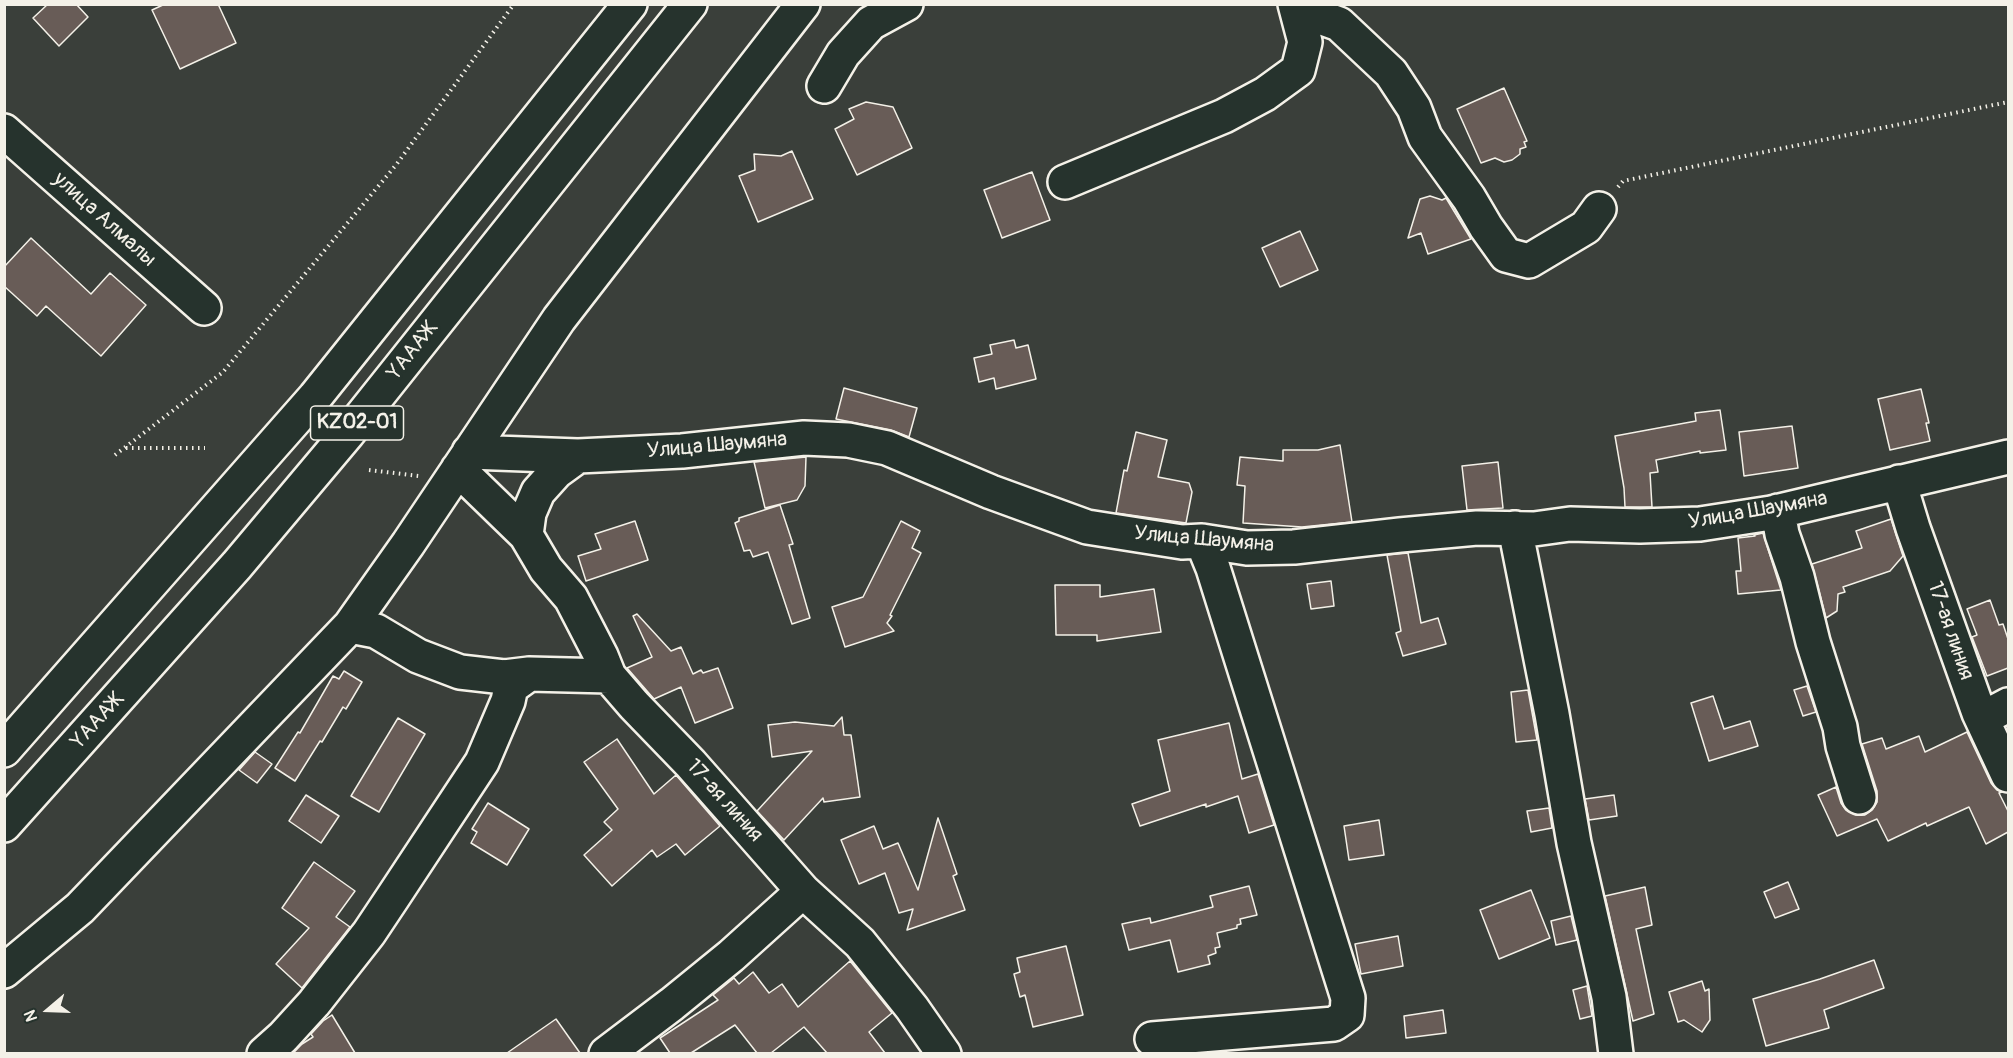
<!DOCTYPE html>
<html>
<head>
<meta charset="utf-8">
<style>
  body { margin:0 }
  #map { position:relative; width:2013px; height:1058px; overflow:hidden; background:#3a3f3a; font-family:Pangolin,sans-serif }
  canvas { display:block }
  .frame { position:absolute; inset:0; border:6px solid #f4f1e8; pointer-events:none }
  .north { position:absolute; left:18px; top:980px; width:60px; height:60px; -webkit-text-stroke:4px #26332d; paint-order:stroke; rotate:251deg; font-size:16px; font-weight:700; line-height:24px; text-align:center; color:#f4f1e8 }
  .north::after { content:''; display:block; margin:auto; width:21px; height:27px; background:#f4f1e8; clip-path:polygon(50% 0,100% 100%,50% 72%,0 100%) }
</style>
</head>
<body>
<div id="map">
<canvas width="2013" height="1058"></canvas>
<div class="frame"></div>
<div class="north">N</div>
</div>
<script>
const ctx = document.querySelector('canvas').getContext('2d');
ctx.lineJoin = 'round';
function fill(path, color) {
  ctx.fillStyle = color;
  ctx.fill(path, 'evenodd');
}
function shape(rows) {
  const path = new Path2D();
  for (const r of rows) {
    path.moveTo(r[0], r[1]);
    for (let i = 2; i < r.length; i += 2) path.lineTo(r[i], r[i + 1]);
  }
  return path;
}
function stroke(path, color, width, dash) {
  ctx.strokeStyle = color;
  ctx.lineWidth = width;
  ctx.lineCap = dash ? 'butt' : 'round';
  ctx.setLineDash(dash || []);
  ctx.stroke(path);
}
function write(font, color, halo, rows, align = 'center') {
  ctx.font = font + ' Pangolin,sans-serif';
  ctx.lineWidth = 5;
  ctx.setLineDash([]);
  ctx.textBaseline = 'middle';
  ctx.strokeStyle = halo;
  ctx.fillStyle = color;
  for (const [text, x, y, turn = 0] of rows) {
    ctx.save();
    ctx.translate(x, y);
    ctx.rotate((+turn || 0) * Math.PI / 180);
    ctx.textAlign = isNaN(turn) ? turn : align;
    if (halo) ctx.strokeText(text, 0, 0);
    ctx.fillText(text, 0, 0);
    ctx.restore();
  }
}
const building = shape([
  [48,4,76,4,88,17,59,46,33,18,48,4],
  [165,4,218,4,236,43,180,69,152,10,165,4],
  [1504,88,1527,141,1524,142,1526,147,1520,149,1520,154,1512,160,1504,162,1495,158,1481,163,1457,109,1504,88],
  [866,102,893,107,912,148,857,175,835,129,854,119,849,109,866,102],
  [792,151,813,199,758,222,739,176,755,170,754,154,781,156,792,151],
  [1032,172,1050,220,1002,238,984,190,1032,172],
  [1430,196,1442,200,1446,198,1471,239,1428,254,1421,233,1408,238,1420,199,1430,196],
  [1300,231,1318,270,1280,287,1262,248,1300,231],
  [31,238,91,294,110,273,146,305,101,356,46,306,37,316,4,286,4,267,31,238],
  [1014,340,1016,348,1028,345,1036,379,996,389,994,378,979,382,974,358,992,354,990,345,1014,340],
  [844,388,917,408,909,437,891,430,836,419,844,388],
  [1921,389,1929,423,1926,423,1930,441,1890,450,1878,399,1921,389],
  [1720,410,1726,450,1700,453,1700,451,1656,460,1658,472,1650,473,1652,507,1625,507,1624,488,1615,436,1696,421,1695,413,1720,410],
  [1792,426,1798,468,1744,476,1739,432,1792,426],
  [1136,432,1167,440,1158,477,1189,483,1192,492,1186,523,1116,513,1124,470,1127,471,1136,432],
  [1340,445,1352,522,1302,527,1243,523,1245,486,1237,485,1240,457,1283,461,1283,450,1318,450,1340,445],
  [806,457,805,486,797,500,765,508,754,462,806,457],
  [1498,462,1503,508,1467,510,1462,466,1498,462],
  [780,505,793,544,789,545,810,618,792,624,768,552,753,557,750,550,744,551,735,523,739,521,739,518,780,505],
  [1891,519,1903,556,1890,571,1843,587,1845,592,1838,594,1837,611,1826,618,1812,564,1862,548,1856,531,1891,519],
  [635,521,648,560,586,581,578,556,601,549,595,534,635,521],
  [901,521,920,531,912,548,921,553,890,615,892,616,887,623,894,631,845,647,832,607,863,597,901,521],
  [1763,533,1781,590,1738,594,1736,571,1741,571,1738,538,1755,536,1754,535,1763,533],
  [1408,553,1421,623,1438,618,1446,644,1403,656,1396,633,1401,631,1387,555,1408,553],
  [1331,581,1334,606,1311,609,1307,584,1331,581],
  [1055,585,1100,585,1100,597,1154,589,1161,632,1097,641,1097,635,1056,635,1055,585],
  [1990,600,1999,625,2003,624,2008,639,2008,668,1987,676,1972,637,1977,635,1967,609,1990,600],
  [637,614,671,651,681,647,693,674,701,670,703,673,718,668,733,708,695,723,681,687,654,699,627,668,652,657,633,616,637,614],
  [344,671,362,682,346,709,343,707,322,742,320,741,295,781,275,768,298,732,300,733,333,676,339,679,344,671],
  [1807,686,1816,712,1803,716,1794,690,1807,686],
  [1528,690,1537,740,1516,742,1511,692,1528,690],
  [1713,696,1724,729,1750,721,1758,746,1709,761,1691,703,1713,696],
  [842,717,844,735,851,735,860,797,824,802,823,798,784,840,757,811,812,751,772,757,768,725,795,722,834,726,842,717],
  [398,718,425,734,379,812,351,796,398,718],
  [1229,723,1242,779,1258,774,1274,825,1249,833,1238,796,1206,807,1206,804,1140,826,1132,804,1170,791,1158,740,1229,723],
  [1967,732,1991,783,1997,790,2002,792,1999,793,2008,811,2008,832,1986,844,1969,807,1927,826,1926,823,1888,841,1877,819,1837,836,1818,795,1836,787,1841,803,1846,810,1856,815,1865,815,1872,810,1877,802,1877,791,1862,744,1882,738,1886,749,1919,736,1925,752,1967,732],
  [617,739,654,794,676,775,720,826,685,855,676,844,657,857,652,850,612,886,584,855,612,830,604,822,618,809,584,762,617,739],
  [255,752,272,764,257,783,239,770,255,752],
  [306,795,339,816,321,843,289,821,306,795],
  [1614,795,1617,816,1589,820,1585,799,1614,795],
  [488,803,529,829,507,865,471,843,477,832,472,829,488,803],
  [1549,808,1552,828,1531,832,1527,811,1549,808],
  [938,818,957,874,953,876,965,910,907,930,913,909,899,913,885,873,859,884,841,840,874,826,883,849,898,843,918,890,938,818],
  [1379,820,1384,855,1349,860,1344,826,1379,820],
  [314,862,355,891,336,917,350,927,302,988,276,964,309,928,282,908,314,862],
  [1788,882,1799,909,1775,918,1764,892,1788,882],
  [1249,886,1257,915,1240,919,1241,924,1237,925,1237,928,1217,933,1220,947,1215,948,1216,953,1208,956,1210,964,1178,972,1170,940,1129,950,1122,924,1150,918,1151,923,1213,907,1210,896,1249,886],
  [1645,887,1652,925,1636,929,1654,1014,1633,1021,1605,896,1645,887],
  [1531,890,1550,938,1499,959,1480,910,1531,890],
  [1571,916,1577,940,1556,945,1551,921,1571,916],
  [1398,936,1403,966,1361,974,1355,944,1398,936],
  [1066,946,1083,1015,1033,1027,1025,995,1020,997,1014,974,1020,972,1017,958,1066,946],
  [1874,960,1884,988,1824,1010,1829,1028,1766,1046,1753,999,1820,979,1874,960],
  [850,961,892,1013,869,1032,885,1053,827,1053,804,1027,771,1053,757,1053,735,1025,691,1053,670,1053,660,1038,718,1000,713,995,734,978,739,984,753,972,769,993,782,984,798,1007,850,961],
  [1702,981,1705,991,1709,989,1710,1020,1702,1032,1684,1020,1678,1022,1669,992,1702,981],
  [1587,986,1592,1016,1580,1019,1573,990,1587,986],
  [1443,1010,1446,1033,1406,1038,1404,1016,1443,1010],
  [332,1015,355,1053,293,1053,302,1044,313,1037,311,1034,323,1021,332,1015],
  [556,1019,580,1053,507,1053,556,1019]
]);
fill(building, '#685c57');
stroke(building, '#f4f1e8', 1.5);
const minor = shape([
  [1299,4,1306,12,1339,24,1391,73,1414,108,1425,137,1469,198,1486,227,1506,255,1529,261,1586,227,1599,209],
  [824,86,843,54,871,23,906,4],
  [4,131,204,308],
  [1065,182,1224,116,1265,94,1298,70,1305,42,1295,4],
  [469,452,578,456],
  [458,469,526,535,546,569,571,598,601,656,609,676,634,705,691,764,803,891,860,943,912,1008,944,1054],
  [1899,482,1913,528,1979,713,2008,775],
  [1778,511,1782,534,1797,577,1813,642,1840,727,1843,746,1859,797],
  [1515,528,1552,714,1574,843,1609,997,1616,1054],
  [526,535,529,513,538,492,556,472,578,456,682,451,804,438,848,440,887,448,991,492,1087,527,1182,542,1202,541,1247,548,1294,547,1400,535,1477,528,1534,529,1570,524,1640,526,1700,524,1771,513,2008,457],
  [350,626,376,631,418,656,460,672,504,677,529,674],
  [1979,713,1991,714,2008,705],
  [4,971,80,908,350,626,408,544,559,319,803,4],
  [1152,1039,1334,1024,1347,1015,1348,998,1213,568,1202,541],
  [264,1054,283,1037,314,1003,369,933,393,897,482,762,508,701,511,687,529,674,609,676],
  [606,1054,672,1004,731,956,803,891]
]);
const highway = shape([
  [4,750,315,397,630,4],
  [4,825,237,565,348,433,690,4]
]);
stroke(minor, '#f4f1e8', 38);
stroke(highway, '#f4f1e8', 38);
stroke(shape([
  [1618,187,1623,181,2008,102],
  [126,448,205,448],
  [115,455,223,372,396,165,514,4],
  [369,470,419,476]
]), '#f4f1e8', 4, [1.5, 4.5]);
stroke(minor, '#26332d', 33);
stroke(highway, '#26332d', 33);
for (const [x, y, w] of [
  [357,423,93]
]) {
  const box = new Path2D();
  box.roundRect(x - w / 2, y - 17, w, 34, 4.5);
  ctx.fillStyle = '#26332d';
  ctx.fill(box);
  stroke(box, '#f4f1e8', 1.5);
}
write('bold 20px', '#f4f1e8', null, [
  ["KZ02-01",357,423]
]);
write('21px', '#f4f1e8', '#26332d', [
  ["улица Алмалы",104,220,42],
  ["ҮАААЖ",412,352,-52],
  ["Улица Шаумяна",717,446,-5],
  ["Улица Шаумяна",1758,511,-10],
  ["Улица Шаумяна",1204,540,5],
  ["17-ая линия",1950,631,71],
  ["ҮАААЖ",97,722,-48],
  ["17-ая линия",724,801,48]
]);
</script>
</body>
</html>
